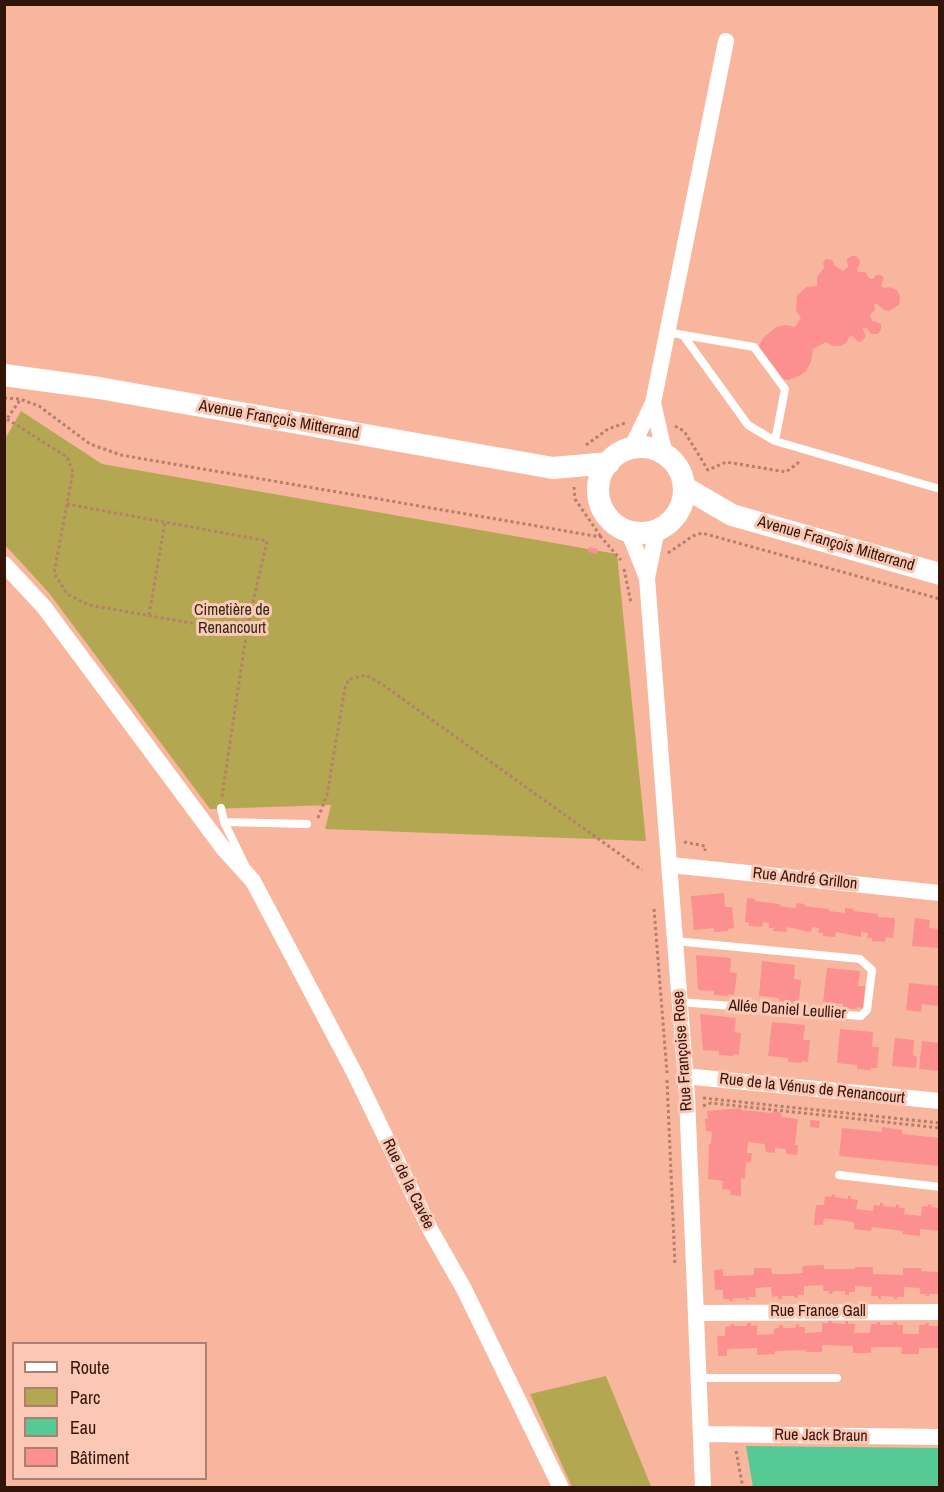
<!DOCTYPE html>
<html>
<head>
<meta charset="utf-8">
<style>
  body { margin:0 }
  #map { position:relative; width:944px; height:1492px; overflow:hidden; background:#f9b69e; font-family:"Archivo Narrow",sans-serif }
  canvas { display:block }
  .frame { position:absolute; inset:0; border:6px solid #331409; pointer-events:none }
  .legend { position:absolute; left:12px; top:1342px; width:195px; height:138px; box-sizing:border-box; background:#fcc8b6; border:2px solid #ac8071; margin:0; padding:8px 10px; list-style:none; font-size:18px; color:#331409 }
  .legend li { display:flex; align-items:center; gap:12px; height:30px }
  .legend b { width:30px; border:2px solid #ac8071 }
</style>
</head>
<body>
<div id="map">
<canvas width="944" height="1492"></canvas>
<div class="frame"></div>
<ul class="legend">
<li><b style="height:8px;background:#fff"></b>Route</li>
<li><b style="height:16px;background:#b4a752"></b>Parc</li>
<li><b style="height:16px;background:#56c994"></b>Eau</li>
<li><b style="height:16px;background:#fc8f90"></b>Bâtiment</li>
</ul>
</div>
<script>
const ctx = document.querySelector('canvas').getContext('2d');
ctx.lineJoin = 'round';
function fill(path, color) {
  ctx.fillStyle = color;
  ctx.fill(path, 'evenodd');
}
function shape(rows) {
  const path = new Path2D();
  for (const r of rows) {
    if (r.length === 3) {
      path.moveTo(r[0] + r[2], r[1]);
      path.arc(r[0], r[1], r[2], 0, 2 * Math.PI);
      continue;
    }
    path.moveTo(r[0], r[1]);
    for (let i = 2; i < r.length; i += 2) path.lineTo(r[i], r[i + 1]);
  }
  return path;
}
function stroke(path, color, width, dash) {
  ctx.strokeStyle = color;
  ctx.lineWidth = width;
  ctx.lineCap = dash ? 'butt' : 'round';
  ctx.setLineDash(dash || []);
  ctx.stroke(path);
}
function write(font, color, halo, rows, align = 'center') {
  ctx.font = font + ' "Archivo Narrow",sans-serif';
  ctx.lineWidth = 6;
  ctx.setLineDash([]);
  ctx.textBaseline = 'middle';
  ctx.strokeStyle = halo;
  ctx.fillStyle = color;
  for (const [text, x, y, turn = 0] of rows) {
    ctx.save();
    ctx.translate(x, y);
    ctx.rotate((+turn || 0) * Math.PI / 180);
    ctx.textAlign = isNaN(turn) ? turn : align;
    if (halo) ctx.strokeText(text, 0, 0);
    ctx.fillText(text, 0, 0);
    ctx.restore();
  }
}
fill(shape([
  [21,411,102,464,617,554,646,841,325,829,331,805,210,809,49,593,5,545,5,439],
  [606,1376,651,1486,651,1487,572,1487,530,1394]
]), '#b4a752');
fill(shape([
  [746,1446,939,1448,939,1487,753,1487]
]), '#56c994');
fill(shape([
  [852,256,856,256,860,260,859,266,857,269,858,272,865,272,870,279,873,279,876,275,881,275,884,278,881,285,883,288,889,287,897,290,900,296,899,305,889,311,884,310,877,304,874,304,875,310,870,315,872,321,878,322,881,325,881,330,878,334,871,334,867,328,862,328,866,336,862,341,858,342,854,337,850,336,846,343,841,346,833,346,826,342,813,349,811,362,806,371,799,376,788,380,780,379,770,375,759,360,759,346,763,338,776,327,786,325,795,327,801,318,796,310,797,296,806,287,817,286,817,277,824,268,823,263,826,259,832,260,835,266,843,271,848,267,847,259],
  [589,547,598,549,597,554,588,552],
  [724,893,725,907,732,907,734,928,728,929,728,931,714,932,714,928,694,930,691,896],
  [747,898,755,899,755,901,780,904,779,906,796,908,796,903,805,904,804,906,829,909,829,911,845,913,845,908,854,909,853,911,878,914,878,917,895,918,893,938,886,937,885,942,872,941,872,938,867,938,868,933,861,932,861,937,836,932,835,937,823,936,823,933,818,933,819,928,812,927,811,932,787,927,786,932,773,931,774,928,769,928,769,923,763,922,762,927,749,926,749,923,745,922],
  [915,918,930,920,929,928,939,929,939,948,912,946],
  [696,955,731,958,730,972,737,973,734,995,728,994,728,996,714,995,714,991,698,990],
  [762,961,795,965,794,979,801,980,799,1001,793,1001,793,1003,779,1001,779,998,759,996],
  [827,968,860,971,858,986,865,986,863,1008,857,1007,857,1009,843,1008,843,1004,823,1002],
  [909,983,939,986,939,1006,922,1004,921,1012,906,1010],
  [700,1014,736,1018,734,1032,741,1033,739,1055,733,1054,733,1056,719,1055,719,1051,703,1050],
  [772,1022,805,1025,803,1040,810,1040,808,1062,802,1061,801,1063,788,1062,788,1058,768,1056],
  [840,1029,873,1032,872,1047,879,1047,877,1068,871,1068,870,1070,857,1069,857,1065,837,1063],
  [895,1038,914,1040,913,1053,914,1056,917,1057,916,1068,892,1066],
  [922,1041,939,1043,939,1071,919,1069],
  [741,1108,741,1110,772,1113,773,1111,780,1112,782,1117,798,1119,795,1145,798,1145,797,1155,786,1154,786,1149,775,1148,775,1153,766,1152,765,1144,748,1142,747,1153,752,1153,751,1162,746,1162,745,1179,741,1178,741,1196,730,1195,731,1190,722,1189,723,1181,708,1179,709,1144,711,1144,712,1132,706,1131,705,1119,708,1119,707,1111],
  [810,1120,820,1121,819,1128,810,1127],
  [882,1127,902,1130,902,1134,939,1138,939,1166,839,1156,842,1128,882,1132],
  [832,1194,835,1195,835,1197,848,1199,848,1196,851,1196,851,1199,858,1200,856,1209,873,1211,874,1205,880,1206,880,1203,883,1203,883,1206,896,1207,896,1204,899,1205,899,1208,905,1208,904,1214,921,1216,922,1206,928,1207,928,1204,932,1205,931,1207,939,1208,939,1231,920,1229,920,1236,902,1234,903,1231,872,1227,871,1231,854,1229,854,1222,824,1218,823,1225,814,1225,816,1205,824,1205,825,1196,831,1197],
  [824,1265,824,1269,855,1269,855,1267,873,1267,873,1274,903,1275,903,1268,921,1268,921,1271,939,1272,939,1294,929,1294,929,1296,926,1296,926,1294,920,1294,920,1288,904,1287,904,1297,897,1297,897,1299,894,1299,894,1297,881,1296,881,1299,878,1299,878,1296,871,1296,872,1287,855,1286,855,1292,849,1292,849,1295,845,1295,845,1291,833,1291,832,1294,829,1294,829,1291,823,1291,823,1285,804,1286,804,1295,798,1295,798,1298,795,1298,794,1296,782,1296,782,1299,778,1299,778,1296,772,1297,771,1287,755,1288,756,1297,749,1297,749,1300,746,1300,746,1298,733,1298,733,1301,730,1301,730,1299,723,1299,723,1290,715,1290,714,1270,723,1269,723,1276,754,1275,754,1268,771,1268,772,1274,787,1274,803,1273,802,1266],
  [829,1320,832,1321,832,1323,845,1324,845,1321,848,1321,848,1324,855,1324,854,1333,870,1333,871,1324,877,1324,877,1322,880,1322,880,1325,893,1325,893,1322,897,1322,897,1325,903,1325,903,1334,919,1334,919,1325,925,1325,925,1323,929,1323,929,1326,939,1326,939,1348,919,1348,919,1354,901,1354,902,1347,871,1347,871,1353,853,1353,853,1346,822,1345,822,1352,806,1352,806,1350,775,1351,775,1354,757,1355,757,1348,727,1349,727,1356,718,1356,717,1336,725,1336,725,1327,731,1326,731,1324,734,1324,734,1326,747,1326,747,1323,751,1323,751,1326,757,1325,757,1335,774,1334,774,1329,779,1328,779,1325,783,1325,783,1328,796,1328,796,1325,799,1324,799,1327,805,1327,805,1333,822,1332,822,1323,828,1323]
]), '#fc8f90');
stroke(shape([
  [4,398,20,399,39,406,90,444,121,455,601,537,621,560],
  [7,419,67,457,73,472,54,573,67,594,89,605,236,631,247,628,267,541,67,504],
  [4,423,20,400],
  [675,426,684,431,708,470,726,462,786,472,798,463,799,459],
  [586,445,608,429,625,423],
  [574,487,575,499,601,537],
  [668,553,693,536,702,533,940,599],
  [624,569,631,603],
  [149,615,165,522],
  [222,797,247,629],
  [318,818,327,795,345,688,349,679,366,675,383,685,642,870],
  [684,842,705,846,705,851],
  [654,909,667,1073],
  [667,1080,675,1265],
  [703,1098,940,1123],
  [703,1106,711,1103,940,1128],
  [736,1451,743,1488]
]), '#b57f6b', 3, [3, 3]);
stroke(shape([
  [666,332,754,347,785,389,775,441],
  [683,335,748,425,775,441,940,489],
  [221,808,224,822,245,865],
  [224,822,307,824],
  [675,941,860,959,872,970,867,1010,861,1016,679,1002],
  [839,1175,940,1187],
  [699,1378,837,1378]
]), '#fff', 8);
stroke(shape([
  [653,403,665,455],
  [631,449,653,403,726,41],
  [657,529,647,578,687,1096,703,1488],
  [628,530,647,578],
  [4,564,44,607,223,848,253,881,355,1074,431,1231,464,1289,561,1488],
  [671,865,940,893],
  [684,1076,940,1101],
  [696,1313,940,1312],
  [702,1434,940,1437]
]), '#fff', 16);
stroke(shape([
  [4,375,99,388,553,468,609,463],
  [641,490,43],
  [684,487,732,515,940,574]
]), '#fff', 22);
write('16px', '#331409', '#fcc8b6', [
  ["Avenue François Mitterrand",279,420,10],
  ["Avenue François Mitterrand",836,544,16],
  ["Rue André Grillon",805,879,6],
  ["Allée Daniel Leullier",787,1010,4],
  ["Rue Françoise Rose",683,1051,-94],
  ["Rue de la Vénus de Renancourt",812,1089,6],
  ["Rue de la Cavée",408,1184,64],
  ["Rue France Gall",818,1312],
  ["Rue Jack Braun",821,1436,1]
]);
write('16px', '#2d2a17', '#fcc8b6', [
  ["Cimetière de",232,611],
  ["Renancourt",232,629]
]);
</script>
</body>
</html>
